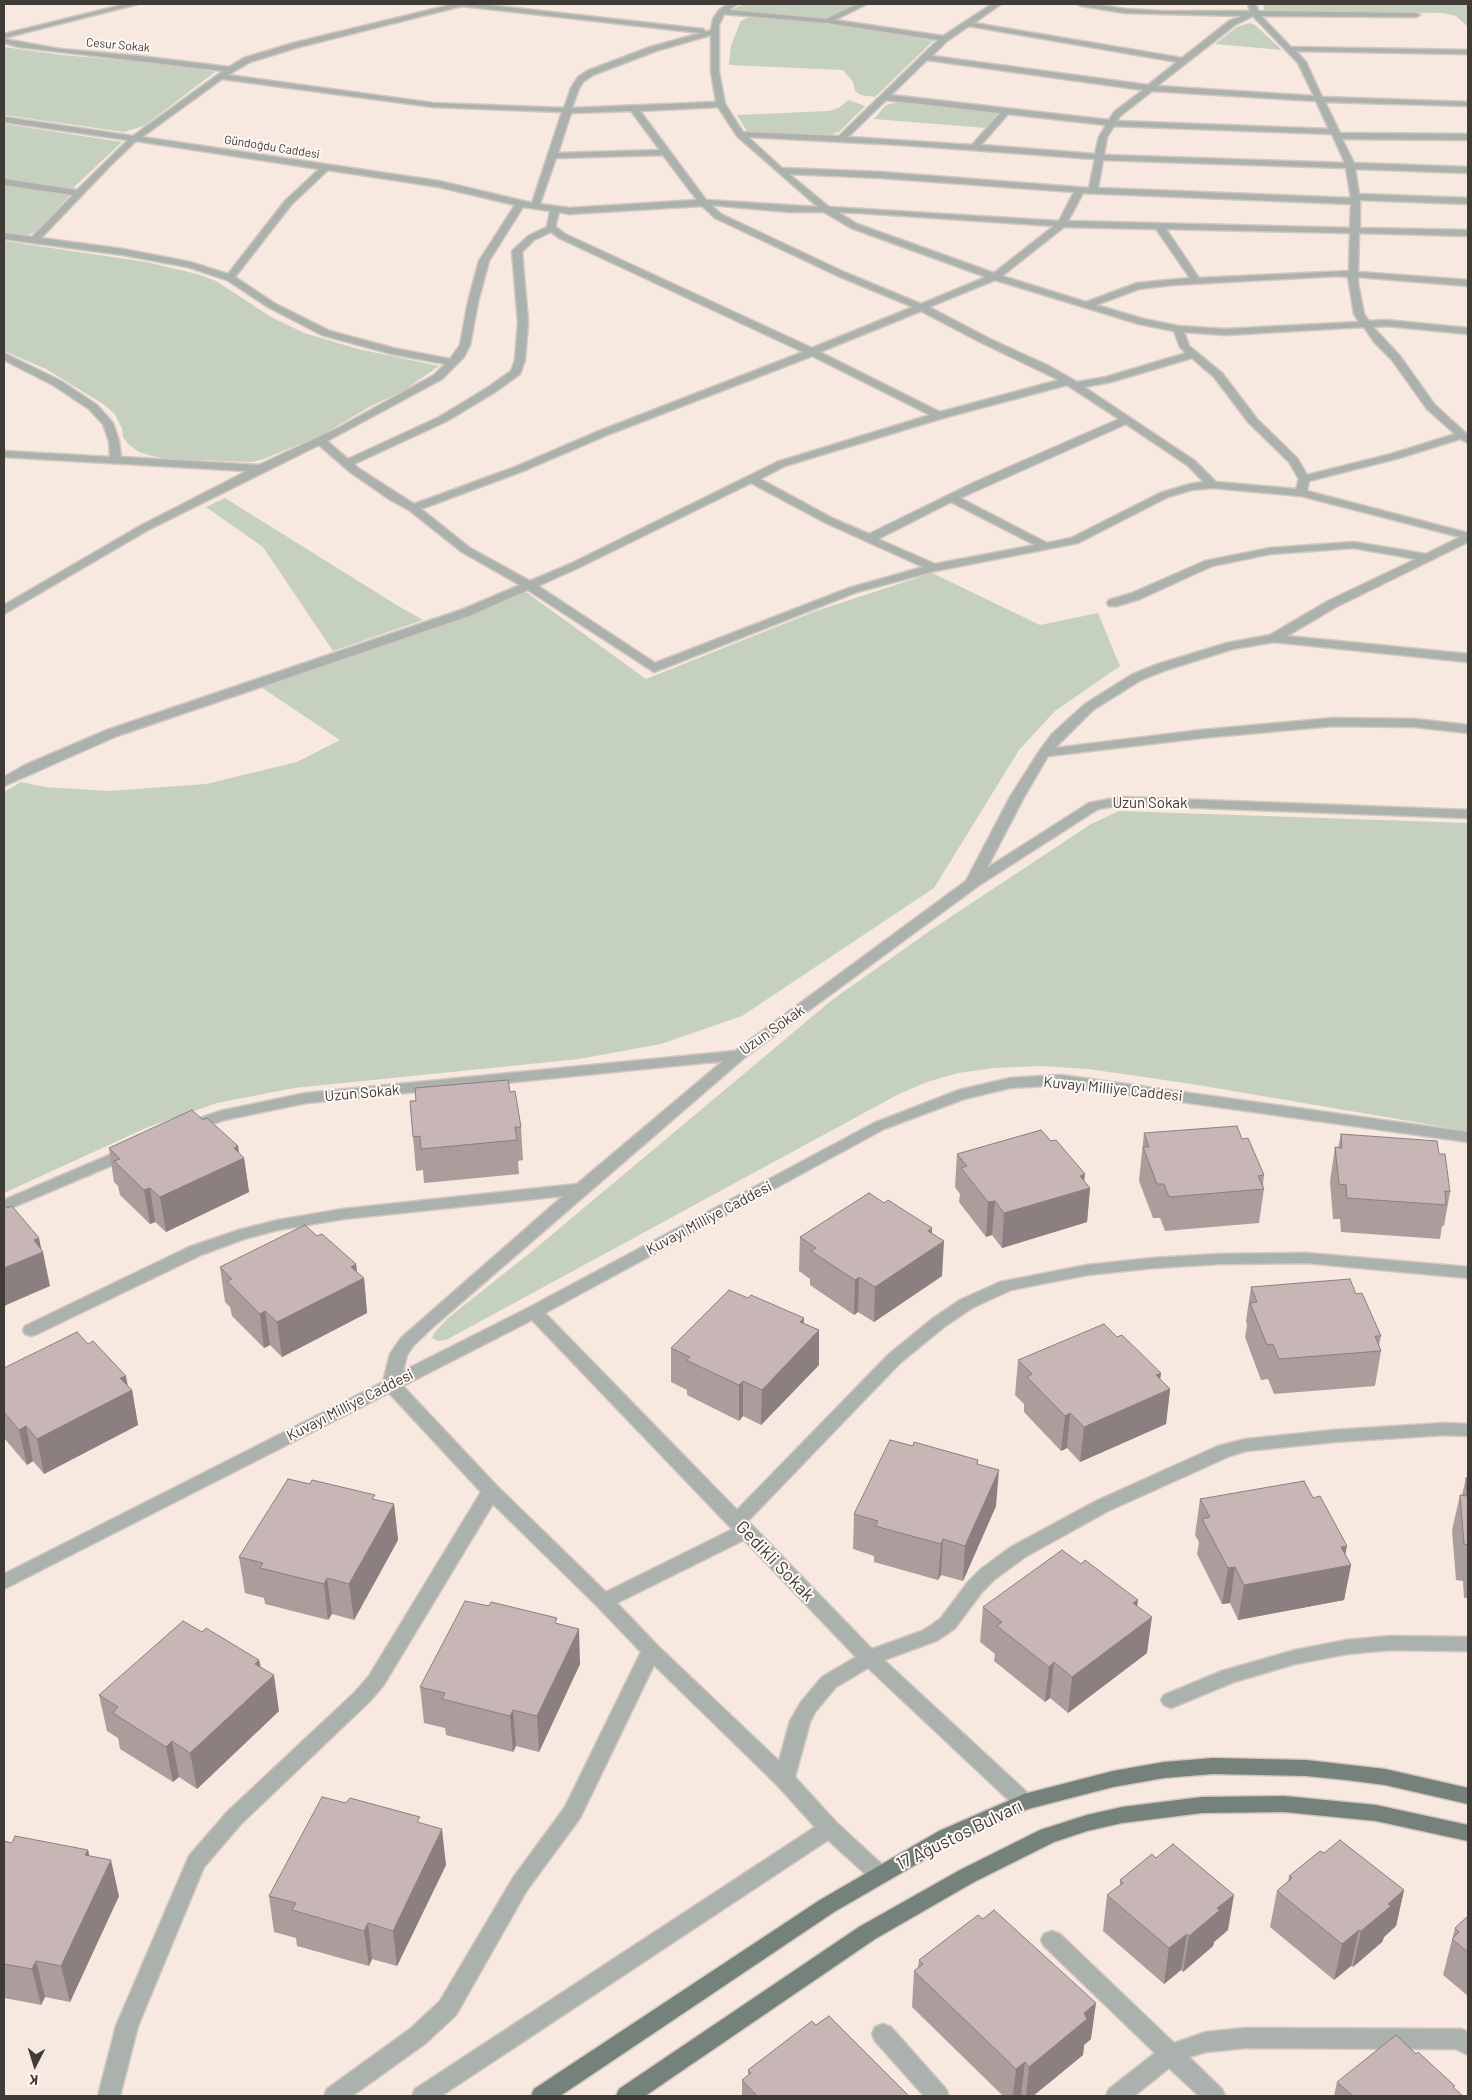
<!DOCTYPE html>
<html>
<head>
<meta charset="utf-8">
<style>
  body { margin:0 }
  #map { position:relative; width:1472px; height:2100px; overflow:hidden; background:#f7e9e0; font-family:Barlow,sans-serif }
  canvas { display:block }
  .frame { position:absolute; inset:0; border:5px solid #413b38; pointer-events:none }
  .north { position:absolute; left:10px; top:2040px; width:50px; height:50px; -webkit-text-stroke:4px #fef8f4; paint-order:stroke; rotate:185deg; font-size:14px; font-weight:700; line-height:20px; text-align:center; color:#413b38 }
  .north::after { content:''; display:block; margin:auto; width:18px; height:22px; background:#413b38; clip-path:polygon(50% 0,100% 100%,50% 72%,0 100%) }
</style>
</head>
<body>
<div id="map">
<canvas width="1472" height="2100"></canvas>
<div class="frame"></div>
<div class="north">K</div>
</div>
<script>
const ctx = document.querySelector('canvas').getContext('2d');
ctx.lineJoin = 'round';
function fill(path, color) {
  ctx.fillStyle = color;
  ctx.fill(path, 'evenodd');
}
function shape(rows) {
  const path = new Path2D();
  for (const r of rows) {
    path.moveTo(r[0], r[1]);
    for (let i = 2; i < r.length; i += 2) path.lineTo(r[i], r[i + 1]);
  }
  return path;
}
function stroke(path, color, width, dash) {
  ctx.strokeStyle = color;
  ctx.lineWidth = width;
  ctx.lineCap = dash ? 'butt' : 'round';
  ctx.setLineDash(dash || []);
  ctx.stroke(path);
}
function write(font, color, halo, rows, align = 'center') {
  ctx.font = font + ' Barlow,sans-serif';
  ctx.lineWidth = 4;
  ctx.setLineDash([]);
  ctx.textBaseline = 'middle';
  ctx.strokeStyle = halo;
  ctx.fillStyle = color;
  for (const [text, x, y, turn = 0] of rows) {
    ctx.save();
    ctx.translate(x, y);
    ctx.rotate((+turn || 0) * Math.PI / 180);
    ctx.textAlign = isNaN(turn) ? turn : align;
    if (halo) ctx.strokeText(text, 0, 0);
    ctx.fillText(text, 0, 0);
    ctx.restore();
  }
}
fill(shape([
  [743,4,857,4,825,18,732,10],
  [1263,4,1468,4,1468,27,1456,16,1443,13,1265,12],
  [764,17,832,23,933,41,875,97,860,95,855,91,853,82,843,70,729,65,731,45,741,21,747,18],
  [1249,23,1255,25,1282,50,1215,44,1237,27],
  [4,47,62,55,178,65,215,72,144,126,124,132,4,115],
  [849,100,865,106,839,132,828,135,748,133,737,115,829,111,838,108],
  [898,102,992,112,997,114,986,128,874,119,886,105],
  [4,124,122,142,72,189,4,179],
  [4,184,41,189,70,195,36,232,25,236,4,233],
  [4,241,146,262,197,274,216,281,271,317,304,333,358,349,439,366,403,391,371,406,324,434,264,459,252,462,169,459,152,456,139,452,128,444,123,437,122,428,114,413,103,404,46,369,4,351],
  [225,498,395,604,423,620,333,651,263,547,206,507],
  [932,573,1040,625,1098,613,1120,666,1055,711,1019,750,934,888,742,1016,661,1044,579,1059,294,1088,217,1103,148,1127,4,1193,4,792,21,782,45,787,107,791,206,784,297,762,340,740,261,687,313,670,526,592,646,679,816,611],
  [1119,811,1468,823,1468,1131,1192,1084,1088,1069,1040,1066,994,1068,958,1073,927,1082,897,1095,446,1340,437,1341,432,1338,434,1333,448,1318,530,1253,832,1000,931,930,1091,824]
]), '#c5d0be');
const minor = shape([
  [126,4,138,4,4,38,4,34,126,4],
  [454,4,479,4,703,29,706,32,711,30,713,19,719,10,728,4,737,4,729,10,826,19,857,4,867,4,835,20,943,36,992,4,1001,4,974,23,1182,58,1229,21,1242,16,1125,13,1081,6,1077,4,1094,4,1125,9,1162,11,1250,11,1248,4,1256,4,1258,11,1416,13,1420,15,1416,17,1261,16,1291,47,1468,50,1468,54,1465,54,1296,51,1306,62,1322,97,1468,102,1468,106,1325,102,1340,133,1468,134,1468,140,1342,139,1354,163,1468,167,1468,173,1355,169,1359,194,1468,198,1468,204,1360,200,1360,228,1468,230,1468,236,1359,233,1358,272,1468,280,1468,286,1358,277,1358,283,1364,314,1369,321,1386,320,1468,328,1468,334,1386,326,1373,327,1400,356,1435,405,1468,435,1468,443,1460,439,1399,458,1309,481,1307,491,1468,533,1468,542,1336,607,1287,636,1468,654,1468,662,1274,642,1233,649,1166,670,1141,680,1093,710,1055,748,1201,730,1333,718,1415,719,1468,725,1468,733,1415,727,1333,726,1201,738,1048,756,1024,797,987,868,1089,803,1121,797,1468,810,1468,818,1121,805,1098,809,978,886,744,1058,434,1326,413,1346,407,1355,403,1371,528,1308,874,1123,959,1090,1010,1078,1061,1075,1468,1132,1468,1142,1061,1085,1010,1088,964,1099,884,1129,545,1313,737,1510,888,1355,932,1319,960,1300,1000,1282,1087,1265,1153,1258,1220,1254,1306,1253,1468,1267,1468,1278,1306,1263,1220,1264,1153,1268,1087,1275,1031,1286,1011,1290,972,1308,944,1327,900,1363,748,1521,872,1649,922,1631,933,1624,941,1618,968,1582,981,1569,1011,1547,1096,1501,1218,1446,1246,1439,1334,1430,1445,1423,1468,1424,1468,1436,1445,1435,1334,1442,1246,1451,1230,1456,1108,1511,1025,1557,995,1579,982,1592,955,1628,947,1634,936,1641,884,1660,1031,1796,1034,1802,1031,1808,1024,1810,1017,1808,868,1668,836,1687,815,1712,810,1722,795,1777,836,1822,887,1869,890,1875,887,1881,880,1884,873,1881,828,1840,441,2096,412,2096,415,2089,815,1827,777,1785,654,1665,580,1818,527,1890,456,2015,426,2043,352,2096,324,2096,327,2089,410,2029,440,2001,513,1878,565,1807,641,1652,597,1606,493,1504,383,1686,369,1702,241,1824,204,1867,138,2026,120,2096,98,2096,116,2026,189,1856,227,1812,355,1692,369,1676,481,1492,389,1393,4,1589,4,1574,383,1382,390,1354,401,1338,563,1196,343,1219,278,1230,244,1239,201,1255,37,1334,31,1336,25,1334,23,1330,25,1326,189,1247,239,1230,278,1220,343,1209,577,1184,723,1061,306,1103,224,1120,191,1131,186,1129,183,1126,186,1123,220,1111,306,1093,735,1051,966,881,1010,797,1038,753,1052,734,1085,704,1133,674,1158,664,1227,643,1270,635,1328,601,1416,559,1354,548,1270,554,1212,566,1140,599,1117,606,1109,606,1107,603,1109,600,1132,593,1205,561,1270,548,1354,542,1426,554,1460,537,1301,496,1213,488,1191,490,1168,497,1078,543,935,571,857,592,654,672,528,590,469,616,117,736,4,786,4,777,25,765,107,730,461,610,520,585,462,552,409,510,389,499,350,472,319,445,148,530,4,614,4,605,140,526,247,471,4,457,4,451,110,457,109,441,103,424,89,409,53,385,4,360,4,353,61,381,97,405,113,423,119,441,121,457,259,465,338,428,434,375,445,364,392,354,322,335,268,307,227,280,188,267,123,255,4,239,4,233,32,237,73,195,4,185,4,179,77,190,128,140,4,122,4,117,133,136,223,71,19,47,4,43,4,39,60,49,139,56,229,67,244,58,293,43,454,4],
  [462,6,701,33,650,47,587,71,578,77,571,88,564,108,433,103,228,75,250,62,299,47,462,6],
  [724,14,827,23,938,40,839,136,743,132,725,104,719,72,719,25,724,14],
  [1253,16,1298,63,1314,96,1157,86,1235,25,1253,16],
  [969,26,1177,62,1148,85,932,56,947,41,969,26],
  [711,35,711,72,716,102,572,108,579,88,584,81,593,75,656,51,711,35],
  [927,60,1143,90,1114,112,1109,120,891,95,927,60],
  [222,79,433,107,562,112,532,203,439,181,142,137,222,79],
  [1152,91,1316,101,1329,129,1117,121,1120,116,1152,91],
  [886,100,1000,113,972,145,848,137,886,100],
  [718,107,737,136,818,207,706,200,640,111,718,107],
  [631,111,660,150,558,153,571,113,631,111],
  [1008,114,1106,125,1099,137,1095,154,981,145,1008,114],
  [1114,126,1332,134,1345,163,1104,155,1107,137,1114,126],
  [748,137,902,145,1095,159,1089,188,881,172,782,168,748,137],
  [136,141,319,169,285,201,228,274,190,262,123,249,41,238,111,165,136,141],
  [663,155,697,200,569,208,540,204,556,158,663,155],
  [1103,160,1346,168,1351,198,1098,188,1103,160],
  [328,170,439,187,515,205,479,261,468,302,460,345,450,359,393,348,330,331,274,303,235,277,291,205,328,170],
  [789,174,881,178,1074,192,1059,221,829,207,789,174],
  [1083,193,1351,204,1350,228,1068,221,1083,193],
  [711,205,789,212,824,212,851,228,986,277,921,304,844,272,721,214,711,205],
  [702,206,715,218,838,276,913,307,812,348,565,234,556,227,556,223,559,212,569,214,702,206],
  [523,207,550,211,547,227,528,236,512,251,518,322,515,360,511,371,487,388,439,417,348,459,327,441,442,379,464,357,470,345,478,302,489,261,523,207],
  [838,212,860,213,1054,226,994,273,857,224,838,212],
  [1064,227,1156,229,1190,278,1137,283,1086,302,1002,276,1064,227],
  [1166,229,1350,233,1349,271,1199,278,1166,229],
  [551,232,559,238,803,352,599,431,515,467,414,504,358,468,354,464,447,421,495,392,520,374,525,360,528,322,522,252,534,240,551,232],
  [1338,276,1348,277,1354,314,1359,322,1225,329,1178,326,1144,319,1096,305,1139,289,1172,285,1338,276],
  [995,280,1139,324,1174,331,1180,347,1186,353,1106,377,1077,382,1049,366,990,339,929,307,995,280],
  [921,311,982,343,1059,380,940,412,820,352,921,311],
  [1364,327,1374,342,1392,360,1427,409,1455,434,1391,454,1307,475,1297,458,1257,419,1222,373,1189,346,1184,332,1225,335,1364,327],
  [812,356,930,415,777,462,570,564,530,581,470,548,421,509,523,471,607,435,812,356],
  [1192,358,1214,377,1249,423,1289,462,1299,479,1296,489,1216,482,1195,461,1084,387,1111,382,1192,358],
  [1067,385,1119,419,975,482,869,534,834,519,760,479,785,466,943,418,1067,385],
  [1126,424,1187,465,1204,482,1190,484,1160,493,1071,538,1047,543,960,498,1126,424],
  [751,483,826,523,923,567,849,588,655,663,538,586,578,568,751,483],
  [951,502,1035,545,935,564,878,539,951,502],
  [532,1320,730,1527,733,1529,606,1592,497,1486,403,1386,532,1320],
  [744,1540,856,1657,822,1677,801,1702,790,1721,779,1761,658,1646,617,1603,744,1540],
  [128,1147,134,1148,136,1152,134,1156,4,1211,4,1200,128,1147],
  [1390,1636,1468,1637,1468,1651,1390,1650,1347,1654,1295,1664,1234,1682,1171,1708,1164,1705,1161,1700,1164,1695,1222,1671,1295,1650,1347,1640,1390,1636],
  [1052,1931,1060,1934,1174,2043,1206,2032,1246,2028,1461,2029,1468,2032,1468,2055,1456,2049,1246,2048,1206,2052,1189,2057,1222,2089,1225,2096,1199,2096,1169,2068,1134,2096,1106,2096,1109,2089,1155,2053,1044,1946,1041,1940,1044,1934,1052,1931],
  [883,2024,891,2027,946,2089,949,2096,924,2096,875,2041,872,2034,875,2027,883,2024]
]);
const major = shape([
  [1213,1758,1306,1760,1385,1769,1468,1788,1468,1804,1385,1785,1346,1780,1306,1776,1213,1774,1164,1778,1113,1787,1028,1809,953,1843,834,1912,560,2096,531,2096,534,2089,820,1900,939,1831,1024,1794,1113,1771,1164,1762,1213,1758],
  [1284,1796,1376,1805,1468,1825,1468,1841,1376,1821,1284,1812,1202,1813,1122,1823,1087,1831,1054,1842,974,1882,875,1939,645,2096,616,2096,619,2089,859,1927,960,1870,1040,1830,1087,1815,1122,1807,1202,1797,1284,1796]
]);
stroke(minor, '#d3c6be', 3);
stroke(major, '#d3c6be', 3);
fill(minor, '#abb2ae');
fill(major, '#75817b');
fill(shape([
  [510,1092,521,1127,523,1160,518,1161,519,1174,424,1183,423,1170,416,1171,410,1101],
  [203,1120,238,1146,239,1153,244,1158,249,1192,166,1232,155,1222,150,1224,120,1195,118,1186,114,1182,109,1148],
  [1144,1133,1242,1139,1264,1175,1263,1185,1264,1189,1259,1223,1165,1231,1160,1218,1153,1218,1139,1181],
  [1341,1134,1439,1154,1450,1192,1444,1226,1442,1226,1440,1239,1341,1232,1340,1219,1333,1219,1330,1181,1335,1147,1338,1148],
  [957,1154,1084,1181,1090,1188,1087,1222,1002,1248,992,1235,986,1237,959,1202,960,1194,955,1187],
  [884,1203,932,1228,932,1234,942,1276,874,1322,858,1312,854,1315,810,1285,810,1279,799,1271,800,1237],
  [317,1236,356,1264,357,1272,364,1278,367,1313,282,1357,270,1345,264,1348,232,1316,230,1307,225,1302,220,1267],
  [1251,1287,1356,1294,1381,1336,1379,1345,1381,1351,1375,1386,1274,1394,1268,1379,1261,1380,1245,1337,1247,1325,1246,1321],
  [804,1323,819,1330,819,1365,761,1425,743,1416,739,1421,687,1395,687,1390,671,1382,671,1348],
  [1117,1337,1161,1373,1160,1379,1170,1389,1166,1424,1080,1462,1067,1448,1061,1451,1024,1412,1024,1404,1015,1395,1018,1360],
  [4,1368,128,1386,132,1390,138,1425,44,1474,33,1461,27,1465,4,1438],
  [978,1465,996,1506,963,1581,941,1575,938,1580,874,1562,874,1556,853,1549,854,1514],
  [1466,1478,1468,1478,1468,1598,1464,1598,1463,1581,1456,1580,1452,1530,1460,1495,1462,1495],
  [1200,1499,1345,1554,1351,1565,1344,1600,1238,1620,1230,1603,1222,1604,1197,1554,1199,1542,1195,1535],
  [375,1500,394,1504,398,1540,354,1620,332,1614,328,1620,265,1604,264,1598,245,1593,239,1557],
  [1137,1606,1147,1653,1068,1713,1050,1698,1045,1702,994,1661,995,1654,980,1642,983,1607],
  [558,1624,580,1664,539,1752,516,1746,513,1752,446,1735,445,1728,424,1723,420,1687],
  [202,1632,259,1660,261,1667,279,1711,197,1789,179,1777,173,1782,120,1749,118,1738,107,1731,99,1695],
  [421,1823,446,1865,397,1966,372,1959,369,1966,297,1946,296,1938,274,1932,269,1896],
  [4,1841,12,1843,88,1850,89,1856,119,1896,70,2002,45,1997,41,2005,4,1998],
  [1324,1853,1404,1890,1396,1926,1384,1937,1382,1942,1353,1967,1351,1966,1334,1980,1270,1927,1277,1891,1288,1882,1289,1876],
  [1120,1880,1228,1930,1214,1942,1213,1946,1183,1972,1181,1970,1164,1984,1103,1931,1107,1895,1120,1885],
  [1468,1916,1468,1996,1443,1975,1455,1928],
  [919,1960,1091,2039,1084,2045,1083,2055,1033,2096,1003,2096,912,2007,914,1971,918,1967],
  [816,2025,909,2096,742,2096,742,2080,748,2076,748,2070],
  [1337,2082,1454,2089,1463,2096,1334,2096]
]), '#ab9d9c');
fill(shape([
  [238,1146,240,1160,244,1158,249,1192,166,1232,160,1197,234,1148],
  [1085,1174,1083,1190,1090,1188,1087,1222,1002,1248,1004,1213,1080,1176],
  [150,1188,155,1222,150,1224,144,1190],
  [995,1201,992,1235,986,1237,988,1202],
  [932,1228,931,1250,944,1241,942,1276,874,1322,875,1287,928,1231],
  [39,1238,42,1252,43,1252,50,1286,4,1306,4,1268,34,1240],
  [356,1264,358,1281,364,1278,367,1313,282,1357,277,1322,351,1267],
  [859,1277,858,1312,854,1315,855,1280],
  [265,1311,270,1345,264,1348,260,1314],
  [804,1318,803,1347,819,1330,819,1365,761,1425,762,1390,800,1322],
  [1161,1373,1158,1394,1170,1389,1166,1424,1080,1462,1084,1427,1156,1375],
  [126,1376,129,1392,132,1390,138,1425,44,1474,37,1439,120,1378],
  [743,1381,743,1416,739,1421,739,1385],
  [1070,1413,1067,1448,1061,1451,1065,1416],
  [26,1426,33,1461,27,1465,19,1430],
  [999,1470,996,1506,963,1581,965,1546],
  [394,1504,398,1540,354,1620,349,1584],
  [943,1539,941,1575,938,1580,941,1544],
  [1347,1546,1343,1566,1351,1565,1344,1600,1238,1620,1244,1585,1341,1547],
  [1235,1567,1230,1603,1222,1604,1228,1568],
  [327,1578,332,1614,328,1620,324,1584],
  [1138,1600,1134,1630,1152,1617,1147,1653,1068,1713,1072,1677,1133,1603],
  [579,1629,580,1664,539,1752,537,1716],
  [259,1660,263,1685,274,1675,279,1711,197,1789,190,1753,255,1664],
  [1054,1662,1050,1698,1045,1702,1049,1667],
  [513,1710,516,1746,513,1752,510,1716],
  [172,1741,179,1777,173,1782,166,1747],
  [442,1829,446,1865,397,1966,393,1931],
  [88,1850,96,1886,85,1855],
  [111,1860,119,1896,70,2002,61,1966],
  [1404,1890,1396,1926,1384,1937,1382,1942,1353,1967,1361,1931,1388,1904],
  [1234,1895,1228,1930,1214,1942,1213,1946,1183,1972,1189,1936,1217,1908],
  [368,1923,372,1959,369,1966,364,1931],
  [1359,1930,1351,1966,1334,1980,1342,1944],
  [1187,1934,1181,1970,1164,1984,1169,1948],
  [36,1961,45,1997,41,2005,32,1969],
  [1096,2003,1091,2039,1084,2045,1083,2055,1033,2096,1026,2096,1029,2067,1084,2013],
  [1025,2062,1021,2096,1013,2096,1016,2069]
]), '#8b7f7f');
const building = shape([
  [508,1080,510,1092,515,1091,521,1127,515,1127,517,1140,421,1149,420,1136,413,1137,410,1101,416,1101,415,1088,508,1080],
  [192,1110,203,1120,207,1118,238,1146,234,1148,244,1158,160,1197,150,1188,144,1190,114,1161,120,1159,109,1148,192,1110],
  [1237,1126,1242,1139,1248,1138,1264,1175,1258,1176,1264,1189,1169,1197,1164,1184,1157,1184,1143,1147,1149,1147,1144,1133,1237,1126],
  [1041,1130,1051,1141,1056,1140,1085,1174,1080,1176,1090,1188,1004,1213,995,1201,988,1202,961,1168,967,1166,957,1154,1041,1130],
  [1341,1134,1437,1141,1439,1154,1445,1154,1450,1192,1445,1191,1446,1205,1347,1198,1346,1185,1339,1184,1335,1147,1342,1148,1341,1134],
  [869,1193,884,1203,888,1200,932,1228,928,1231,944,1241,875,1287,859,1277,855,1280,811,1251,816,1248,800,1237,869,1193],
  [4,1205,7,1208,12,1206,39,1238,34,1240,43,1252,4,1268,4,1205],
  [305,1225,317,1236,322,1234,356,1264,351,1267,364,1278,277,1322,265,1311,260,1314,227,1281,232,1279,220,1267,305,1225],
  [1350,1279,1356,1294,1362,1293,1381,1336,1375,1336,1381,1351,1279,1359,1273,1344,1267,1345,1250,1303,1257,1302,1251,1287,1350,1279],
  [729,1290,748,1298,751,1295,804,1318,800,1322,819,1330,762,1390,743,1381,739,1385,686,1360,690,1357,671,1348,729,1290],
  [1104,1324,1117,1337,1122,1335,1161,1373,1156,1375,1170,1389,1084,1427,1070,1413,1065,1416,1027,1377,1032,1374,1018,1360,1104,1324],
  [77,1332,88,1344,93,1341,126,1376,120,1378,132,1390,37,1439,26,1426,19,1430,4,1412,4,1368,77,1332],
  [890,1440,913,1446,914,1442,978,1460,977,1464,999,1470,965,1546,943,1539,941,1544,875,1526,878,1521,854,1514,890,1440],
  [1466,1478,1468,1478,1468,1545,1464,1544,1460,1495,1467,1496,1466,1478],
  [288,1479,310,1484,312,1480,375,1495,372,1499,394,1504,349,1584,327,1578,324,1584,260,1568,263,1563,239,1557,288,1479],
  [1304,1481,1313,1498,1320,1496,1347,1546,1341,1547,1351,1565,1244,1585,1235,1567,1228,1568,1202,1519,1210,1517,1200,1499,1304,1481],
  [1062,1550,1081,1564,1085,1560,1138,1600,1133,1603,1152,1617,1072,1677,1054,1662,1049,1667,997,1626,1002,1622,983,1607,1062,1550],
  [465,1601,489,1606,491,1602,557,1618,555,1623,579,1629,537,1716,513,1710,510,1716,442,1699,445,1693,420,1687,465,1601],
  [183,1621,202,1632,206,1628,259,1660,255,1664,274,1675,190,1753,172,1741,166,1747,113,1713,118,1707,99,1695,183,1621],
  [322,1797,346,1803,350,1798,420,1817,417,1822,442,1829,393,1931,368,1923,364,1931,292,1910,296,1903,269,1896,322,1797],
  [15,1836,88,1850,85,1855,111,1860,61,1966,36,1961,32,1969,4,1964,4,1841,12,1843,15,1836],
  [1340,1840,1404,1890,1388,1904,1391,1906,1361,1931,1359,1930,1342,1944,1277,1891,1292,1878,1289,1876,1320,1851,1324,1853,1340,1840],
  [1173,1844,1234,1895,1217,1908,1220,1910,1189,1936,1187,1934,1169,1948,1107,1895,1123,1883,1120,1880,1152,1854,1156,1858,1173,1844],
  [994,1910,1096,2003,1084,2013,1087,2019,1029,2067,1025,2062,1016,2069,914,1971,923,1964,919,1960,978,1915,983,1919,994,1910],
  [1468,1916,1468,1952,1452,1939,1459,1932,1455,1928,1468,1916],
  [829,2016,909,2096,757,2096,742,2080,751,2073,748,2070,812,2021,816,2025,829,2016],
  [1396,2035,1416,2054,1418,2052,1455,2086,1453,2087,1463,2096,1353,2096,1337,2082,1396,2035]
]);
fill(building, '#c7b6b5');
stroke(building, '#8b7f7f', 1);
write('12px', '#413b38', '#fef8f4', [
  ["Cesur Sokak",118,45,5],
  ["Gündoğdu Caddesi",272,147,9]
]);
write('15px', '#413b38', '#fef8f4', [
  ["Uzun Sokak",1150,803],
  ["Uzun Sokak",772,1030,-35],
  ["Kuvayı Milliye Caddesi",1113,1089,6],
  ["Uzun Sokak",362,1093,-5],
  ["Kuvayı Milliye Caddesi",709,1218,-28],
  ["Kuvayı Milliye Caddesi",350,1405,-27]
]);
write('18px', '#413b38', '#fef8f4', [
  ["Gedikli Sokak",775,1561,46],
  ["17 Ağustos Bulvarı",959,1835,-26]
]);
</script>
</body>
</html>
